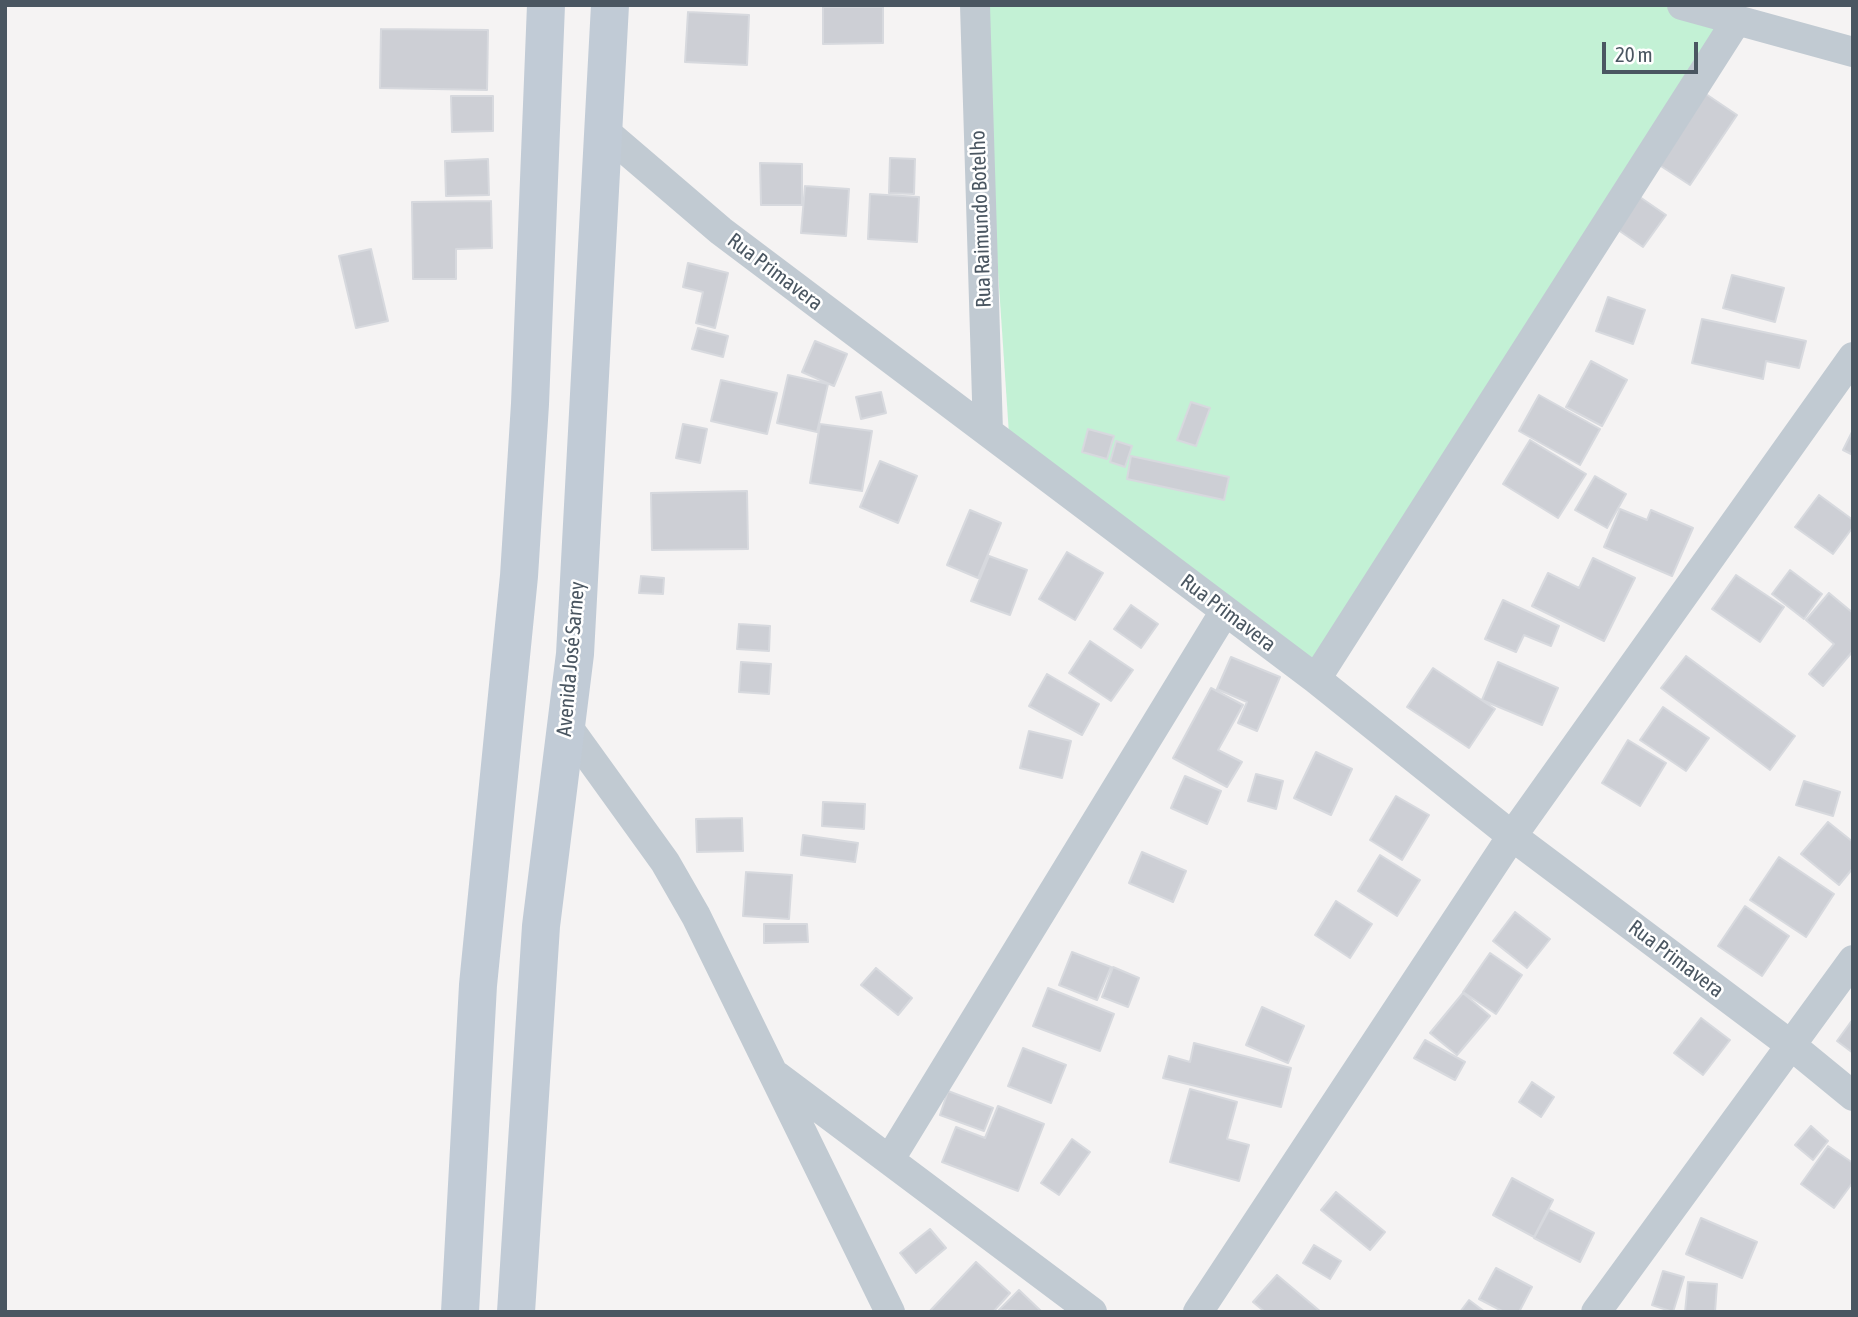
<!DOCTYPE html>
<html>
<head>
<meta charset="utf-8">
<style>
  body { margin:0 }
  #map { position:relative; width:1858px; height:1317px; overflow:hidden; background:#f5f3f3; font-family:"Asap Condensed",sans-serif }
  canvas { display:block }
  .frame { position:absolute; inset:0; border:7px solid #4a5661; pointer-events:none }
  .scale { position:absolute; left:1602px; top:42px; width:96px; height:32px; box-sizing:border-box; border:4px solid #4a5661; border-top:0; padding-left:9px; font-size:21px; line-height:24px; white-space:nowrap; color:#4a5661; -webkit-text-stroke:5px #fff; paint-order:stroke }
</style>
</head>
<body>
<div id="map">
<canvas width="1858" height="1317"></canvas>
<div class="frame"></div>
<div class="scale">20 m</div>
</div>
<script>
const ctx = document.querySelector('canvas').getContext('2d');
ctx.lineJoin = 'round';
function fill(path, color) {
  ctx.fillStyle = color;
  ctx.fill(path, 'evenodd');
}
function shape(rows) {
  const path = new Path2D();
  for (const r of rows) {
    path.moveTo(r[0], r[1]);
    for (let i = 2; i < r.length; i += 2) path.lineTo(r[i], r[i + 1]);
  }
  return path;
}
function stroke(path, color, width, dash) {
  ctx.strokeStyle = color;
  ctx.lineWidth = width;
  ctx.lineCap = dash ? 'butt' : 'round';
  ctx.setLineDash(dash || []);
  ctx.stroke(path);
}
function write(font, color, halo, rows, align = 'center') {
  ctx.font = font + ' "Asap Condensed",sans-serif';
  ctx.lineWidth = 5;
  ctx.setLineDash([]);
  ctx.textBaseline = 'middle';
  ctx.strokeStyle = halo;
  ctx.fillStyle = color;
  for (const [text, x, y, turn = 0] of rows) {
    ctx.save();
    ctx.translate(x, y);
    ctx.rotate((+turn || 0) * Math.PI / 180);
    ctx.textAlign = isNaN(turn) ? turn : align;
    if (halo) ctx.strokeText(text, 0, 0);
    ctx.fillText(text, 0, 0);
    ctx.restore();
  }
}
fill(shape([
  [980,5,1682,5,1737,20,1316,679,1010,449]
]), '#c3f1d5');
const building = shape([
  [823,7,883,7,883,43,823,44,823,7],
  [688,12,749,15,747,65,685,62,688,12],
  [381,29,488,30,487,90,380,88,381,29],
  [1697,88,1737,115,1690,185,1650,159,1697,88],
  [451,96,493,96,493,131,452,132,451,96],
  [890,158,915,159,914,194,889,193,890,158],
  [488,159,489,195,446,196,445,161,488,159],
  [760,163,802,164,802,205,761,205,760,163],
  [805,186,849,189,846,236,801,233,805,186],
  [1631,191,1666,215,1643,247,1608,223,1631,191],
  [870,194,919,197,917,242,868,239,870,194],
  [491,201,492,248,456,249,456,279,413,279,412,202,491,201],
  [371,249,388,321,356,328,339,256,371,249],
  [688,263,728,273,715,328,696,323,703,292,683,287,688,263],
  [1732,275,1784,288,1775,322,1723,308,1732,275],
  [1608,297,1645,310,1633,344,1596,331,1608,297],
  [1702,319,1806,341,1799,368,1766,361,1763,379,1692,363,1702,319],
  [698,328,728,336,723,357,692,349,698,328],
  [815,341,847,354,834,386,802,372,815,341],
  [1591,361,1627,380,1602,426,1566,407,1591,361],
  [788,375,828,384,817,432,777,423,788,375],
  [721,380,777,393,767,434,711,421,721,380],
  [881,392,886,413,861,419,856,397,881,392],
  [1539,395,1600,429,1580,465,1519,431,1539,395],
  [1191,402,1210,408,1196,446,1177,440,1191,402],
  [683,424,707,429,700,463,676,458,683,424],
  [820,424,872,431,862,491,810,483,820,424],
  [1088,429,1114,436,1107,459,1082,452,1088,429],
  [1853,430,1853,455,1843,450,1853,430],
  [1530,440,1586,474,1558,518,1503,484,1530,440],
  [1116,441,1132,446,1125,467,1110,462,1116,441],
  [1131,456,1229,477,1224,500,1127,479,1131,456],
  [880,461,917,476,898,523,860,507,880,461],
  [1595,476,1626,494,1607,528,1575,510,1595,476],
  [747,491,748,549,652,550,651,493,747,491],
  [1819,495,1853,520,1853,527,1833,554,1795,527,1819,495],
  [1620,509,1647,520,1651,510,1693,528,1672,576,1604,547,1620,509],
  [970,510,1001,523,978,578,947,565,970,510],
  [1067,552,1103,573,1075,620,1039,599,1067,552],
  [989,556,1027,570,1010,615,971,601,989,556],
  [1593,558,1635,578,1604,641,1532,606,1548,573,1579,588,1593,558],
  [1790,570,1822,594,1804,619,1772,594,1790,570],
  [1736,575,1784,607,1760,642,1712,609,1736,575],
  [641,576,664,578,663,594,639,593,641,576],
  [1829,593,1853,613,1853,651,1823,686,1809,674,1834,644,1806,620,1829,593],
  [1503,600,1559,626,1551,646,1524,635,1516,652,1485,639,1503,600],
  [1131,605,1158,624,1141,648,1114,629,1131,605],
  [739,624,770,626,769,651,737,649,739,624],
  [1090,641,1133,670,1111,701,1069,673,1090,641],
  [1686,656,1795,736,1770,770,1661,688,1686,656],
  [1231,657,1280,677,1257,731,1238,723,1247,702,1217,689,1231,657],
  [741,662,771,664,769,694,739,692,741,662],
  [1498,662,1558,688,1542,725,1482,700,1498,662],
  [1433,668,1495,709,1469,748,1407,707,1433,668],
  [1047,674,1099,704,1082,735,1029,706,1047,674],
  [1211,688,1243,705,1218,750,1242,762,1227,787,1173,758,1211,688],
  [1663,707,1709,738,1686,771,1640,740,1663,707],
  [1029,731,1071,741,1062,778,1020,768,1029,731],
  [1628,740,1666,763,1640,806,1602,783,1628,740],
  [1316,752,1352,769,1331,815,1294,798,1316,752],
  [1256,774,1283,781,1276,809,1248,801,1256,774],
  [1185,776,1221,791,1207,824,1171,808,1185,776],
  [1804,781,1840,792,1833,816,1796,805,1804,781],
  [1396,796,1429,815,1402,860,1370,840,1396,796],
  [823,802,865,804,864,829,822,826,823,802],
  [742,818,743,851,697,852,696,819,742,818],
  [1828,822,1853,842,1853,868,1839,885,1801,854,1828,822],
  [803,835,858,843,855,862,801,855,803,835],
  [1142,852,1186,871,1173,902,1129,883,1142,852],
  [1380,855,1420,880,1397,916,1358,891,1380,855],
  [1779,857,1834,894,1806,937,1750,900,1779,857],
  [746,872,792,875,789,919,743,916,746,872],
  [1336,901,1372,924,1350,958,1315,935,1336,901],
  [1745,906,1789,936,1762,976,1718,946,1745,906],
  [1515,912,1550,939,1527,968,1493,941,1515,912],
  [764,924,807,924,808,942,764,943,764,924],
  [1072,952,1111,967,1097,1000,1059,985,1072,952],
  [1490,953,1522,975,1496,1014,1463,992,1490,953],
  [1113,967,1139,978,1128,1007,1102,997,1113,967],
  [876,968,912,998,898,1015,861,985,876,968],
  [1048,988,1114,1014,1100,1051,1033,1026,1048,988],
  [1463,993,1490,1016,1457,1055,1430,1033,1463,993],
  [1262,1007,1304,1026,1288,1063,1246,1045,1262,1007],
  [1701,1018,1730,1040,1703,1075,1674,1053,1701,1018],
  [1853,1019,1853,1053,1837,1041,1853,1019],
  [1425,1040,1465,1062,1455,1080,1414,1058,1425,1040],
  [1194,1043,1291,1068,1281,1107,1163,1078,1169,1056,1190,1062,1194,1043],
  [1023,1048,1066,1065,1051,1103,1008,1086,1023,1048],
  [1532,1082,1554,1097,1541,1117,1519,1102,1532,1082],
  [1190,1089,1237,1102,1227,1139,1249,1145,1239,1181,1170,1162,1190,1089],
  [948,1091,993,1108,984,1131,940,1115,948,1091],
  [998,1106,1044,1124,1018,1191,942,1162,956,1127,985,1138,998,1106],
  [1811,1126,1828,1141,1813,1160,1795,1145,1811,1126],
  [1072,1139,1090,1152,1059,1195,1041,1183,1072,1139],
  [1828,1146,1853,1163,1853,1182,1834,1208,1801,1184,1828,1146],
  [1512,1178,1553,1200,1534,1237,1493,1215,1512,1178],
  [1336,1192,1385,1232,1370,1250,1321,1210,1336,1192],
  [1549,1210,1594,1233,1580,1262,1534,1238,1549,1210],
  [1701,1218,1757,1242,1742,1278,1686,1254,1701,1218],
  [930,1229,946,1248,916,1273,900,1253,930,1229],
  [1314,1245,1341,1261,1330,1279,1303,1263,1314,1245],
  [976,1262,1010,1293,993,1312,929,1312,976,1262],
  [1496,1268,1532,1287,1519,1312,1504,1312,1479,1299,1496,1268],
  [1663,1271,1684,1277,1673,1312,1652,1305,1663,1271],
  [1277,1275,1321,1312,1265,1312,1253,1302,1277,1275],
  [1688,1282,1717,1284,1715,1312,1685,1312,1688,1282],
  [1019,1290,1042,1312,999,1310,1019,1290],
  [1469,1300,1485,1312,1460,1312,1469,1300]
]);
fill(building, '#cdcfd5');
stroke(building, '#d7d9de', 2);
stroke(shape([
  [975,5,988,432],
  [1682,5,1853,52],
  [603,130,721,231,1316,679,1512,836,1792,1046,1853,1096],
  [1316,679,1737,20],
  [567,726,665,862,696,916,890,1312],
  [777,1076,1092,1312],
  [890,1159,1225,611],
  [1198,1312,1512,836,1853,357],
  [1596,1312,1853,960]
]), '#c1cad2', 30);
stroke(shape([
  [460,1312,478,985,519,576,530,404,546,5],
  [516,1312,541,926,575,654,610,5]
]), '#c1cbd6', 38);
write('21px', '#4a5661', '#fff', [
  ["Rua Raimundo Botelho",981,219,-92],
  ["Rua Primavera",775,272,37],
  ["Rua Primavera",1228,613,37],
  ["Avenida José Sarney",571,659,-85],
  ["Rua Primavera",1676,959,37]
]);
</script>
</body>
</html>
